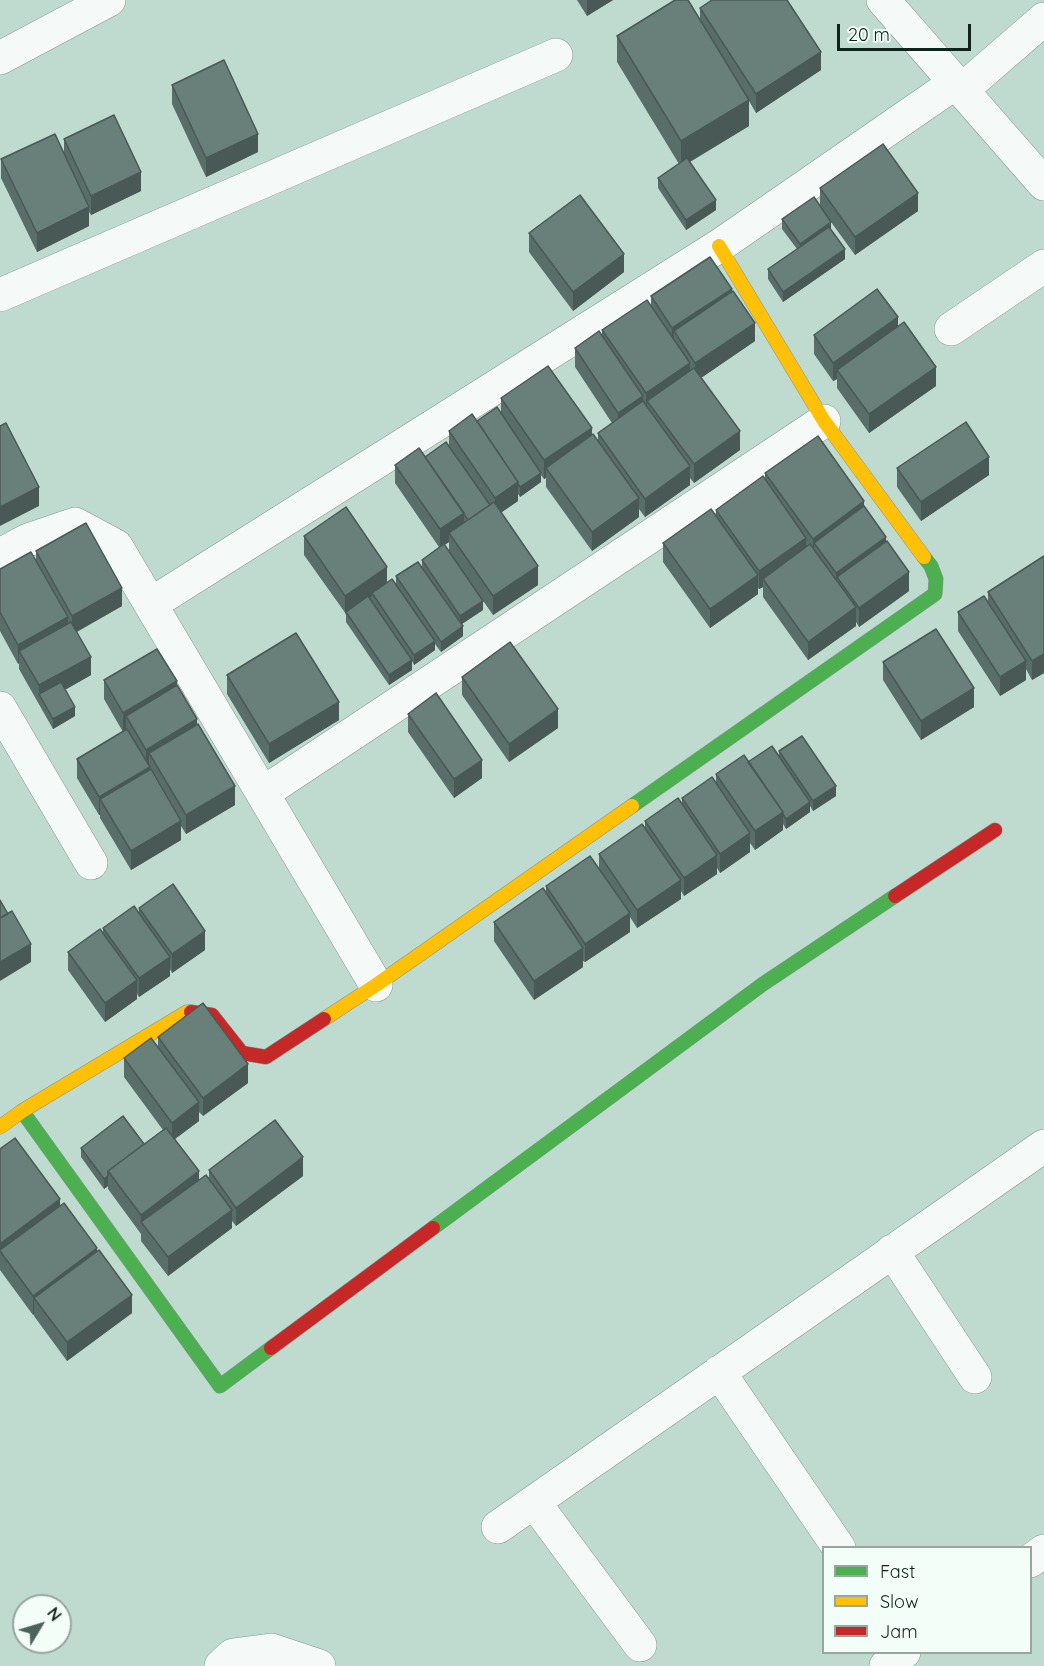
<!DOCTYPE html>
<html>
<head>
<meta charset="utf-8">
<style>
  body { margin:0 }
  #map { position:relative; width:1044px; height:1666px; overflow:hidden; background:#bfdbd0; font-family:Quicksand,sans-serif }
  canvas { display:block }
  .legend { position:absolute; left:822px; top:1546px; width:210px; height:108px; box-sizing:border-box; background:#f3fef9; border:2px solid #97a6a1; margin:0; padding:8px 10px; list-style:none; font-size:18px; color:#0e231c }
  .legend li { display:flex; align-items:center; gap:12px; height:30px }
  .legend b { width:30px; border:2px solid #97a6a1 }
  .north { position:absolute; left:12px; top:1594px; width:60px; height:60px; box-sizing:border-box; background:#f3fef9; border:2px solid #97a6a1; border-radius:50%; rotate:52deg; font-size:16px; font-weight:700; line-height:24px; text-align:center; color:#0e231c }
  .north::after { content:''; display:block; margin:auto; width:21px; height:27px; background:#4c635b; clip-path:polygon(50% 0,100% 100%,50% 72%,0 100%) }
  .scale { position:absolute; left:837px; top:24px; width:134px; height:27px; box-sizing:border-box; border:3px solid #0e231c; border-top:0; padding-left:8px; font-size:18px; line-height:21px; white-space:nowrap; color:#0e231c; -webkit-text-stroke:4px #f3fef9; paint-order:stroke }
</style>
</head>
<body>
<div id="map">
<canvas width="1044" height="1666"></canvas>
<ul class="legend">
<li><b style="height:8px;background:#4caf50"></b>Fast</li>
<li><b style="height:8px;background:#ffc107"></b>Slow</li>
<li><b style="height:8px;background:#c62828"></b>Jam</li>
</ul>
<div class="north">N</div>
<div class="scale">20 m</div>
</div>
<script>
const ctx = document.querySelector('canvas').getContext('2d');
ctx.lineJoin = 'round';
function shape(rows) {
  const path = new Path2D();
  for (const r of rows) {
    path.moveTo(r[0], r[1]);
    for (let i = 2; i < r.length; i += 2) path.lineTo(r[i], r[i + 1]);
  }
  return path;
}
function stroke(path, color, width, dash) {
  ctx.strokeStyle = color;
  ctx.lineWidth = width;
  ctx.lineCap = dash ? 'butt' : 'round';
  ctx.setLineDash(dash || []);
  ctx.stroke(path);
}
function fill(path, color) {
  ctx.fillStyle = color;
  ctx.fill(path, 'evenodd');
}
const street = shape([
  [883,0,1044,184],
  [0,58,109,0],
  [962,90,1044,19],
  [0,295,556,55],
  [951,329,1044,266],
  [0,555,28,540,75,524,116,546,376,985],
  [151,604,719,246,955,83],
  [0,708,91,863],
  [263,793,824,421],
  [892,1251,975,1377],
  [719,1372,839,1548],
  [534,1502,640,1645],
  [498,1527,1044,1146],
  [1030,1561,1044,1551],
  [221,1666,233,1655,271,1650,319,1666],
  [886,1666,904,1652]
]);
const fast = shape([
  [632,806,935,594,936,579,931,566,924,557],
  [22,1111,220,1386,271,1348],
  [433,1228,763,984,895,896]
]);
const slow = shape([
  [719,246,824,421,924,557],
  [324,1019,376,985,632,806],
  [0,1127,22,1111,187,1012,191,1012]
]);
const jam = shape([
  [895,896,995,830],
  [191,1012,212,1015,242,1053,266,1057,324,1019],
  [271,1348,433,1228]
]);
stroke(street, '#829890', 34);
stroke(fast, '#829890', 15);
stroke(slow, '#829890', 15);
stroke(jam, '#829890', 15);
stroke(street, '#f5faf8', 33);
stroke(fast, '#4caf50', 14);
stroke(slow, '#ffc107', 14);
stroke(jam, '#c62828', 14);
fill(shape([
  [577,0,613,0,587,16],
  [700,8,821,70,756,113,749,101,749,126,690,162,716,210,686,230,658,188,658,178,679,164,617,62,617,36,700,20],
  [172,85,258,152,206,177,172,104],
  [64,139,141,191,91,215,89,212,89,226,37,252,1,178,1,159,64,153],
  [820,188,918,211,855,255,831,222,831,230,845,259,783,302,768,279,768,269,797,249,782,229,782,219,820,206],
  [529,233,624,272,573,311,529,252],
  [732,292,755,341,701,378,740,450,694,483,690,478,690,485,645,517,639,509,639,517,592,551,546,487,546,478,544,479,541,475,541,482,520,497,518,494,518,501,501,512,538,585,493,615,449,552,449,542,444,545,483,610,462,624,463,636,441,652,435,644,435,650,414,665,412,661,412,670,389,685,346,622,346,614,304,555,304,536,387,583,396,585,396,576,422,567,422,560,439,547,395,483,395,465,425,457,449,446,449,431,501,414,501,398,592,435,598,441,598,433,612,423,575,367,575,348,602,336,602,330,651,305,651,296],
  [898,327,936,386,869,433,837,388,837,379,833,381,814,354,814,335],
  [897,468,989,475,921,521,897,487],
  [765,473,864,506,886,541,909,591,859,627,856,622,856,626,808,660,763,597,763,587,759,589,758,588,758,594,710,628,663,562,663,543,716,516,716,510,765,480],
  [36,551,122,606,77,632,91,675,65,690,75,716,53,729,19,669,19,663,18,664,0,631,0,569,36,559],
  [1044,556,1044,673,1032,680,1026,669,1026,680,1000,696,958,631,958,612,988,602,988,592],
  [883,662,974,707,921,740,883,680],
  [227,675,339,720,269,763,227,694],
  [462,677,558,728,509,762,462,695],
  [104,680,177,686,197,724,235,805,186,834,181,826,181,840,131,870,100,818,100,815,99,815,77,778,77,759,123,732,104,699],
  [408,714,482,778,454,798,408,732],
  [779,751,836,796,813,811,810,806,810,812,786,829,783,824,783,830,755,850,750,843,750,852,720,873,717,868,717,874,684,896,681,891,681,899,637,928,630,917,630,932,585,962,583,961,583,967,534,1000,494,941,494,922,546,892,546,886,599,868,599,854,645,829,645,821,682,805,682,798,716,783,716,774,748,762,779,756],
  [139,908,205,950,172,973,170,969,170,976,139,997,137,994,137,999,105,1022,68,970,68,952,103,933,103,928,139,913],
  [158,1037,248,1083,203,1116,199,1112,199,1121,175,1139,199,1179,209,1179,209,1170,303,1176,236,1226,232,1221,232,1228,168,1276,141,1241,141,1234,108,1189,108,1186,104,1189,81,1157,81,1148,144,1144,163,1130,124,1077,124,1058,158,1047],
  [0,1149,60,1205,97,1251,132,1313,67,1361,34,1316,34,1314,33,1315,0,1270]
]), '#596d69');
fill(shape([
  [587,0,613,0,587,16],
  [821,52,821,70,756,113,756,94],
  [749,100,749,126,681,167,681,141],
  [258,134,258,152,206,177,206,158],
  [141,172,141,191,91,215,91,196],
  [918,193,918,211,855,255,855,237],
  [716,200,716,210,686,230,686,220],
  [89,207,89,226,37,252,37,233],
  [831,222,831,232,800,254,800,244],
  [845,249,845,259,783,302,783,292],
  [624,254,624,272,573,311,573,292],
  [732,289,732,307,674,331,674,346,672,347,672,328],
  [898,317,898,336,837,370,837,379,833,381,833,363],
  [755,323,755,341,695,382,695,363],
  [690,363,690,382,647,401,647,411,646,412,646,393],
  [936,367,936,386,869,433,869,414],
  [643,396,643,415,618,432,618,413],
  [592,428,592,447,546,468,546,478,544,479,544,460],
  [740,431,740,450,694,483,694,464],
  [989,457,989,475,921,521,921,502],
  [690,466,690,485,645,517,645,499],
  [541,473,541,482,520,497,520,487],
  [518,482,518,501,495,517,495,498],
  [39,487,39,506,0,526,0,507],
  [639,498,639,517,592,551,592,532],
  [864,501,864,520,814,543,814,557,813,557,813,539],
  [464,513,464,532,449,533,449,542,440,548,440,529],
  [886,537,886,555,837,577,837,591,836,592,836,573],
  [806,538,806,556,763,579,763,587,759,589,759,571],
  [538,566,538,585,493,615,493,596],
  [387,567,387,586,372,593,372,596,347,614,346,612,345,615,345,596],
  [909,572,909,591,859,627,859,608],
  [758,575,758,594,710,628,710,609],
  [122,588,122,606,72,634,72,616],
  [483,601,483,610,460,625,460,616],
  [856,607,856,626,808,660,808,642],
  [68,617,68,636,19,651,19,663,18,664,18,645],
  [463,626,463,636,441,652,441,642],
  [435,641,435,650,414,665,414,655],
  [1044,654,1044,673,1032,680,1032,661],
  [91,657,91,675,43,702,39,694,39,685],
  [412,660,412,670,389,685,389,675],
  [1026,661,1026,680,1000,696,1000,677],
  [177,681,177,700,126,716,126,730,123,732,123,713],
  [974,688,974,707,921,740,921,721],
  [339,702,339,720,269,763,269,744],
  [75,707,75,716,53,729,53,719],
  [558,709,558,728,509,762,509,744],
  [197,719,197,738,149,753,149,767,146,768,146,750],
  [482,760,482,778,454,798,454,779],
  [150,767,150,785,100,799,100,815,99,815,99,797],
  [235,786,235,805,186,834,186,815],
  [836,786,836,796,813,811,813,801],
  [810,802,810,812,786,829,786,819],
  [783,812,783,830,755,850,755,831],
  [181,821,181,840,131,870,131,851],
  [750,833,750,852,720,873,720,854],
  [717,855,717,874,684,896,684,878],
  [681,880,681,899,637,928,637,910],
  [630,913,630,932,585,962,585,944],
  [205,931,205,950,172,973,172,954],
  [31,944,31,962,0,981,0,962],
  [583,948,583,967,534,1000,534,981],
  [170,957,170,976,139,997,139,978],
  [137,980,137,999,105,1022,105,1003],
  [248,1064,248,1083,203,1116,203,1098],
  [199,1102,199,1121,172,1141,172,1123],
  [303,1157,303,1176,236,1226,236,1208],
  [199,1171,199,1190,141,1222,141,1234,141,1215],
  [108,1176,108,1186,104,1189,104,1179],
  [60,1199,60,1217,0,1251,0,1244],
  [232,1210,232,1228,168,1276,168,1257],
  [97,1248,97,1266,34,1298,34,1314,33,1315,33,1296],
  [132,1295,132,1313,67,1361,67,1342]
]), '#495955');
const building = shape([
  [675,0,688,0,749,100,681,141,617,36,675,0],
  [712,0,787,0,821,52,756,94,700,8,712,0],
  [224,60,258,134,206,158,172,85,224,60],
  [114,115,141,172,91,196,64,139,114,115],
  [55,134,89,207,37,233,1,159,55,134],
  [883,144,918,193,855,237,820,188,883,144],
  [687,158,716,200,686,220,658,178,687,158],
  [580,195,624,254,573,292,529,233,580,195],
  [814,197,831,222,800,244,782,219,814,197],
  [829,227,845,249,783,292,768,269,829,227],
  [710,257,732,289,672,328,651,296,710,257],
  [877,289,898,317,833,363,814,335,877,289],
  [733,291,755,323,695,363,674,331,733,291],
  [647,300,690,363,646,393,602,330,647,300],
  [904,322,936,367,869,414,837,370,904,322],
  [599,331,643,396,618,413,575,348,599,331],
  [548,366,592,428,544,460,501,398,548,366],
  [694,368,740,431,694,464,647,401,694,368],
  [643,401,690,466,645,499,598,433,643,401],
  [497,407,541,473,520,487,518,484,518,482,477,421,497,407],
  [472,414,518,482,495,498,449,431,472,414],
  [966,422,989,457,921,502,897,468,966,422],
  [6,423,39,487,0,507,0,426,6,423],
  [593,434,639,498,592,532,546,468,593,434],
  [818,436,864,501,813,539,765,473,818,436],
  [446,442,490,505,468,520,425,457,446,442],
  [419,448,464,513,440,529,395,465,419,448],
  [763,476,806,538,759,571,716,510,763,476],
  [494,502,538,566,493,596,449,533,494,502],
  [864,506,886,537,836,573,814,543,864,506],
  [346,507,387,567,345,596,304,536,346,507],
  [711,509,758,575,710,609,663,543,711,509],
  [86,523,122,588,72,616,36,551,86,523],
  [887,541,909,572,859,608,837,577,887,541],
  [444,544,483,601,460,616,422,560,444,544],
  [810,544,856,607,808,642,763,579,810,544],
  [31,552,68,617,18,645,0,612,0,569,31,552],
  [1044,556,1044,654,1032,661,988,592,1044,556],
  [418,562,463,626,441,642,396,576,418,562],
  [392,579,435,641,414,655,372,593,392,579],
  [368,596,412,660,389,675,346,612,368,596],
  [984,596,1026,661,1000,677,958,612,984,596],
  [71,622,91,657,39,685,19,651,71,622],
  [936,629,974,688,921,721,883,662,936,629],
  [296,633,339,702,269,744,227,675,296,633],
  [510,642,558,709,509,744,462,677,510,642],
  [157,649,177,681,123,713,104,680,157,649],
  [61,682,75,707,53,719,39,694,61,682],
  [177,685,197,719,146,750,126,716,177,685],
  [436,693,482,760,454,779,408,714,436,693],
  [198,724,235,786,186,815,149,753,198,724],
  [127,729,150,767,99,797,77,759,127,729],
  [802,736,836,786,813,801,779,751,802,736],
  [772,746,810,802,786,819,783,814,783,812,748,762,772,746],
  [744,755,783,812,755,831,716,774,744,755],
  [151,769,181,821,131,851,100,799,151,769],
  [712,777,750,833,720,854,682,798,712,777],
  [678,798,717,855,684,878,645,821,678,798],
  [642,824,681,880,637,910,599,854,642,824],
  [590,856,630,913,585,944,546,886,590,856],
  [173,884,205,931,172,954,139,908,173,884],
  [543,888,583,948,534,981,494,922,543,888],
  [0,900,8,914,0,918,0,900],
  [134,906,170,957,139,978,103,928,134,906],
  [12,911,31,944,0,962,0,918,12,911],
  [100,929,137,980,105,1003,68,952,100,929],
  [203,1003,248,1064,203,1098,158,1037,203,1003],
  [151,1038,199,1102,172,1123,124,1058,151,1038],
  [123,1116,144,1144,108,1171,108,1176,104,1179,81,1148,123,1116],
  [275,1120,303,1157,236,1208,209,1170,275,1120],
  [166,1128,199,1171,141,1215,108,1171,166,1128],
  [15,1138,60,1199,0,1244,0,1149,15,1138],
  [206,1175,232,1210,168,1257,141,1222,206,1175],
  [64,1203,97,1248,33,1296,0,1251,0,1250,64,1203],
  [99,1250,132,1295,67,1342,34,1298,99,1250]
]);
fill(building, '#687f7a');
stroke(building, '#495955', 1.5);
</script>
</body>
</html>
